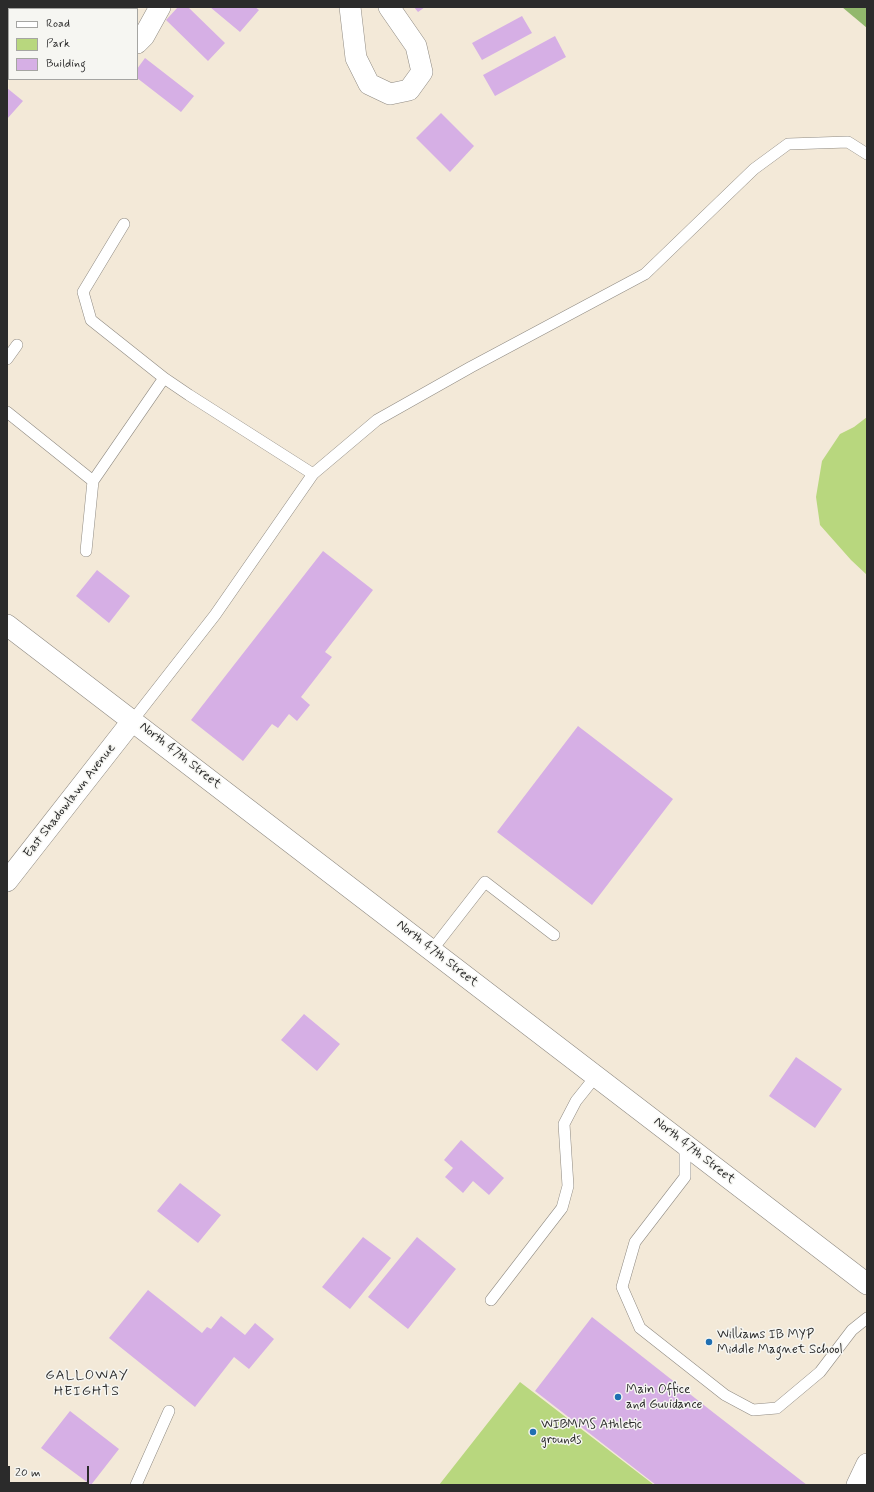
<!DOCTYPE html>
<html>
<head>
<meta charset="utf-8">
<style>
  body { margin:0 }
  #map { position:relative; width:874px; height:1492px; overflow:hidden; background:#f3e9d8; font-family:Mynerve,sans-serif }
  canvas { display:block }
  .frame { position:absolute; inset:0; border:8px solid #2b2b2b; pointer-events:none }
  .legend { position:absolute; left:8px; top:8px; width:130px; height:72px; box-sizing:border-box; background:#f6f6f2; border:1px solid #a5a5a2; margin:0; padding:5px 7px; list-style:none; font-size:12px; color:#2b2b2b }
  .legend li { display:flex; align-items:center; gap:8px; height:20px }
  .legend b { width:20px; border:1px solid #a5a5a2 }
  .scale { position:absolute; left:8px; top:1466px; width:81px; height:18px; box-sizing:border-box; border:2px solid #2b2b2b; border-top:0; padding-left:5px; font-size:12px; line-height:14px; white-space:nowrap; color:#2b2b2b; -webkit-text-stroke:3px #f6f6f2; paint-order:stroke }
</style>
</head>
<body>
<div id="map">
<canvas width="874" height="1492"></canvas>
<div class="frame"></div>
<ul class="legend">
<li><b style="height:5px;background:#fff"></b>Road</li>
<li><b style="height:11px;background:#b8d77e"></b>Park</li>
<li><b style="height:11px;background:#d6afe5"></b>Building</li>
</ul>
<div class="scale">20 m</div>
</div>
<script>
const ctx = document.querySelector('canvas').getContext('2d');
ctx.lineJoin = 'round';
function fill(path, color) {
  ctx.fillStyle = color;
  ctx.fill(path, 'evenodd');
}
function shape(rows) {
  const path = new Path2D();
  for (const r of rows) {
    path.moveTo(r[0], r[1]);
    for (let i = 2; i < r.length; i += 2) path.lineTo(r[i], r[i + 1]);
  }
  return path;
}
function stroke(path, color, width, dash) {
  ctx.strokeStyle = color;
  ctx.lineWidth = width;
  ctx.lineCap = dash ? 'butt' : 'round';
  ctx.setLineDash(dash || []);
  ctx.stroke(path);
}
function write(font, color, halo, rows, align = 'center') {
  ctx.font = font + ' Mynerve,sans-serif';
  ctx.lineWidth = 3;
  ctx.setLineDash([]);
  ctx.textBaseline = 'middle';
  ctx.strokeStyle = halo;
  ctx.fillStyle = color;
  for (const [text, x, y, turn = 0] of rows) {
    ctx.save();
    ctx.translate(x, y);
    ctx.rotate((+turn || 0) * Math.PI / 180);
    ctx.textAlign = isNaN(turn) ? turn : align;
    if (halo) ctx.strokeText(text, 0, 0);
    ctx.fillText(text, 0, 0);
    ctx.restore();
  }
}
fill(shape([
  [867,417,867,575,851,560,820,525,816,497,822,461,840,434,854,427],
  [520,1382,649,1481,654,1485,439,1485]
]), '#b8d77e');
fill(shape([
  [842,7,867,7,867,28]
]), '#92b86d');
fill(shape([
  [40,7,60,7,58,9,39,9],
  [63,7,96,7,94,9,66,9],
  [178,7,188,7,225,43,208,61,166,20],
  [210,7,255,7,259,10,240,32],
  [414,7,425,7,418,12],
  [522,16,532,33,482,60,472,43],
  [555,36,566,57,495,96,483,75],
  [145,58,194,96,181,112,137,78,137,69],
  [7,88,23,101,7,119],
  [441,113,474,146,450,172,416,138],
  [323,551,373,590,325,652,332,657,301,697,310,705,297,721,289,714,278,728,272,724,243,761,191,720],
  [97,570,130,596,109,623,76,596],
  [578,726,673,799,592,905,497,832],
  [304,1014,340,1044,317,1071,281,1040],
  [796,1057,842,1089,815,1128,769,1096],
  [461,1140,504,1178,489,1195,473,1181,463,1193,445,1177,453,1168,444,1160],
  [180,1183,221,1215,198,1243,157,1211],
  [363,1237,391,1258,350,1309,322,1287],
  [417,1237,456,1269,408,1329,368,1297],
  [148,1290,202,1333,207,1327,211,1329,221,1316,245,1335,255,1323,274,1339,249,1369,234,1357,195,1407,109,1338],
  [592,1317,714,1413,807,1485,656,1485,535,1391],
  [70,1411,119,1449,91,1485,41,1448]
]), '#d6afe5');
const lane = shape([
  [124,224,83,292,91,320,164,378],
  [7,359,17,345],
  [7,412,93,481],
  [313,474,377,420,471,367,645,274,754,169,788,144,848,142,867,154],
  [86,551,93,481,164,378,189,395,313,474,215,615,133,720],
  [432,950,485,882,554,935],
  [685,1144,685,1177,635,1242,622,1287,640,1328,725,1395,753,1410,777,1408,820,1372,852,1330,867,1318],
  [491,1300,562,1208,568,1186,564,1124,576,1101,596,1076],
  [136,1485,169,1411]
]);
const street = shape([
  [350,7,356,58,369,84,390,94,409,90,422,72,416,46,389,7],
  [137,43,144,36,160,7],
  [7,44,9,45],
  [7,625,867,1284],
  [7,881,133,720],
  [857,1485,867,1464]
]);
stroke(lane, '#8f8a82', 12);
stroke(street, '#8f8a82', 22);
stroke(lane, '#fff', 11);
stroke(street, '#fff', 21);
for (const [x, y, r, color] of [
  [709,1342,4,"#1f6fb2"],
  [618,1397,4,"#1f6fb2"],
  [533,1432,4,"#1f6fb2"]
]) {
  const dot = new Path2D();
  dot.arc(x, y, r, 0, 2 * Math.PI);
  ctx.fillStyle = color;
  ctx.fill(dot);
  stroke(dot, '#f6f6f2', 1.5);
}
write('13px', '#2b2b2b', '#f6f6f2', [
  ["North 47th Street",180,756,38],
  ["East Shadowlawn Avenue",70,801,-52],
  ["North 47th Street",437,954,38],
  ["North 47th Street",694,1151,38]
]);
write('13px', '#2b2b2b', '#f6f6f2', [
  ["Williams IB MYP",717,1335],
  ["Middle Magnet School",717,1350],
  ["Main Office",626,1390],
  ["and Guuidance",626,1405],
  ["WIBMMS Athletic",541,1425],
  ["grounds",541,1440]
], 'left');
ctx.letterSpacing = '1px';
write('14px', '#2b2b2b', '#f6f6f2', [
  ["GALLOWAY",87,1376],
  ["HEIGHTS",87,1392]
]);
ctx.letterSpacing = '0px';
</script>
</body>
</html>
